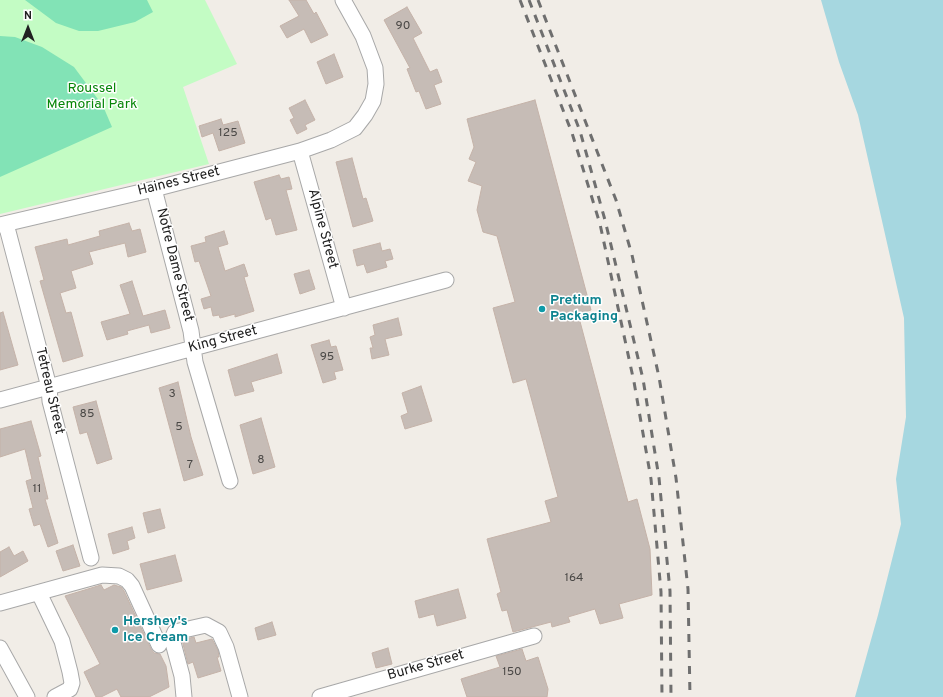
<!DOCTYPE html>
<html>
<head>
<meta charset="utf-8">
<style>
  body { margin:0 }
  #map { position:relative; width:943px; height:697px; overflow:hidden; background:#f1ede7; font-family:Overpass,sans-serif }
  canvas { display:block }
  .north { position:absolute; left:8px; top:8px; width:40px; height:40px; -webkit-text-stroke:3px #fff; paint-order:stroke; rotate:0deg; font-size:11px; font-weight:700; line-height:16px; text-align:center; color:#212121 }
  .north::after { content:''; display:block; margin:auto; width:14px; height:18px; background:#212121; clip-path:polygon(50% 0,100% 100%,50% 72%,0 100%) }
</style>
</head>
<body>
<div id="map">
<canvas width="943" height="697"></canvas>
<div class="north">N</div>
</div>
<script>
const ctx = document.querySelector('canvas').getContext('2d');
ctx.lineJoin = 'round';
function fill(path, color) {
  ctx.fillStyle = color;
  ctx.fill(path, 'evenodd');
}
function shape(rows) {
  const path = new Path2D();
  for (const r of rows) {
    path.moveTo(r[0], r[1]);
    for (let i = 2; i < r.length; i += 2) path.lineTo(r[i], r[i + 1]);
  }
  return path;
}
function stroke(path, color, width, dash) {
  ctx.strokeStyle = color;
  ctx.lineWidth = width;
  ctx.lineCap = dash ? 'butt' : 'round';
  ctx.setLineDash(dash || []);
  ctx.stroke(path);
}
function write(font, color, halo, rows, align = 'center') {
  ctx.font = font + ' Overpass,sans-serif';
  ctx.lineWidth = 3;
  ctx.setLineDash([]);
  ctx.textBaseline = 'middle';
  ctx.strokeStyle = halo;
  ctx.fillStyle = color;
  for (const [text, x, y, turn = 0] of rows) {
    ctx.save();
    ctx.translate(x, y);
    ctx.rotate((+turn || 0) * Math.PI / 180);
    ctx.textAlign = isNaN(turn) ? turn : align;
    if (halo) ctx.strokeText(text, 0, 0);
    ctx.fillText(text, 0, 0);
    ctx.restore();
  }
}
fill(shape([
  [0,0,205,0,237,64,183,87,209,164,0,214]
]), '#c3fcc4');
fill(shape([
  [25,0,147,0,153,12,135,22,98,31,79,31,56,23],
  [0,36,15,37,42,47,74,67,103,106,112,127,0,177]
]), '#82e3b6');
fill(shape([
  [821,0,943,0,943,697,855,697,878,615,901,524,896,479,906,417,904,318,858,115,839,62]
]), '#a6d7e0');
const building = shape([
  [289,0,306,0,314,14,316,12,328,35,311,43,304,29,287,38,280,26,299,16,289,0],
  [407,7,422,33,413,38,430,72,437,69,442,82,434,85,441,104,426,109,419,91,416,92,407,69,410,68,384,20,407,7],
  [334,54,343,77,326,84,317,62,334,54],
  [305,100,315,120,305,125,307,129,297,134,290,120,294,118,289,108,305,100],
  [535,100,591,310,578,314,628,502,637,499,650,549,652,595,619,604,623,618,600,624,595,609,568,617,570,622,552,627,551,622,513,632,507,610,502,611,497,594,501,592,487,539,551,522,545,501,558,497,526,379,513,383,493,308,515,302,497,236,483,232,477,210,482,186,468,181,476,162,469,159,474,147,467,119,535,100],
  [221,119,223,125,238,121,245,143,219,151,213,133,202,137,199,126,221,119],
  [352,158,363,199,366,198,373,221,353,227,336,162,352,158],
  [279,175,281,179,289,177,292,189,286,190,297,230,276,235,271,218,266,220,254,182,279,175],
  [129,223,132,231,140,229,146,252,128,257,125,243,89,252,93,264,71,271,76,288,60,293,66,313,71,312,83,356,63,362,40,281,44,280,35,247,67,239,68,245,100,236,99,231,129,223],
  [224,231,228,244,218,247,225,271,244,264,248,276,244,277,254,311,235,317,235,314,220,318,219,315,213,316,211,307,204,309,201,299,211,296,199,261,195,262,191,246,206,242,205,237,224,231],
  [380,243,382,251,390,249,393,259,385,261,387,267,367,273,364,264,357,266,353,250,380,243],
  [309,270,315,289,300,294,294,274,309,270],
  [132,281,143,316,165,310,170,328,151,333,149,325,127,331,128,334,107,340,101,322,130,314,120,285,132,281],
  [3,312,18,365,0,370,0,313,3,312],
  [398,318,402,335,385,339,389,355,372,359,370,348,373,348,370,337,375,335,373,325,398,318],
  [329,340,331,347,336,346,343,370,334,372,336,379,323,383,311,345,329,340],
  [277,354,282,373,251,382,254,391,235,396,228,370,277,354],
  [178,382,191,437,203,475,184,481,159,388,178,382],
  [421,386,432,421,405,429,401,416,408,413,402,393,421,386],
  [96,401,112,459,97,464,87,432,80,434,73,407,96,401],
  [261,418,275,467,253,474,240,425,261,418],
  [31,421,41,456,38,457,48,499,45,499,58,543,48,547,40,524,34,526,29,509,33,508,26,481,32,479,25,449,0,457,0,429,31,421],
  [160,509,165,528,148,533,143,513,160,509],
  [132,527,135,538,127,541,129,549,113,554,108,534,132,527],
  [73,545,80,566,63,571,56,551,73,545],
  [9,547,14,556,23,551,28,561,0,577,0,552,9,547],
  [175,555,182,581,147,590,140,564,175,555],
  [101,585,104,590,114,585,121,587,124,591,151,649,154,653,160,654,166,666,169,687,149,697,121,697,117,689,101,697,96,697,84,672,100,664,65,596,101,585],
  [458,589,466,618,437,626,434,614,419,618,415,601,458,589],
  [272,622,276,635,258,640,255,628,272,622],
  [194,637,196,643,212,639,218,650,219,657,217,657,221,671,198,678,193,662,188,664,182,640,194,637],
  [388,648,392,664,376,668,372,653,388,648],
  [522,649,526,661,538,657,548,689,547,697,467,697,461,679,500,667,496,656,522,649]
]);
fill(building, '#c6bcb6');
stroke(building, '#c4b2a8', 1);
const minor = shape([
  [300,151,344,308],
  [154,189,191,331,195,362,230,481],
  [6,224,49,387,50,401,91,558],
  [0,225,154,189,300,151,331,140,355,128,365,115,373,101,376,84,375,68,363,36,343,0],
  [0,400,446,280],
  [39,593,62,641,70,672,72,683,70,689,55,697],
  [0,603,102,575,119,576,127,580,132,586,159,645],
  [0,648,27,697],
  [184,697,182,676,172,639,175,632,206,625,219,632,226,647,240,697],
  [320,697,534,636]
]);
stroke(minor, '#a8a8a8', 17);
stroke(minor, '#fff', 15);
stroke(shape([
  [520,0,572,133,600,224,634,382,651,479,661,592,662,697],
  [529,0,580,131,605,220,643,379,659,478,670,591,671,697],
  [538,0,616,200,632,255,659,377,676,478,688,589,690,697]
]), '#6f6f6f', 3, [8, 8]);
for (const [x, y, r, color] of [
  [542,309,4,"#0f9aa8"],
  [115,630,4,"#0f9aa8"]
]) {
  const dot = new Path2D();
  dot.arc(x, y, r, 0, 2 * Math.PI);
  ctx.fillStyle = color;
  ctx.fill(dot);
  stroke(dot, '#fff', 1.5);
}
write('12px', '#4a4846', null, [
  ["90",403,27],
  ["125",228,134],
  ["95",327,358],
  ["3",172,395],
  ["85",87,415],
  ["5",179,428],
  ["8",261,461],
  ["7",190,466],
  ["11",37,490],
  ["164",574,579],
  ["150",512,673]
]);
write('14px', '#078609', '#fff', [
  ["Roussel",92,89],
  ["Memorial Park",92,105]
]);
write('14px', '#212121', '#fff', [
  ["Haines Street",179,182,-14],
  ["Alpine Street",322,229,75],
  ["Notre Dame Street",174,265,76],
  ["King Street",223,340,-15],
  ["Tetreau Street",49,391,77],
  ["Burke Street",426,666,-16]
]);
write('bold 14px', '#0d838f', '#fff', [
  ["Pretium",550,301],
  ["Packaging",550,317],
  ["Hershey's",123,622],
  ["Ice Cream",123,638]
], 'left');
</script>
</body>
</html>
